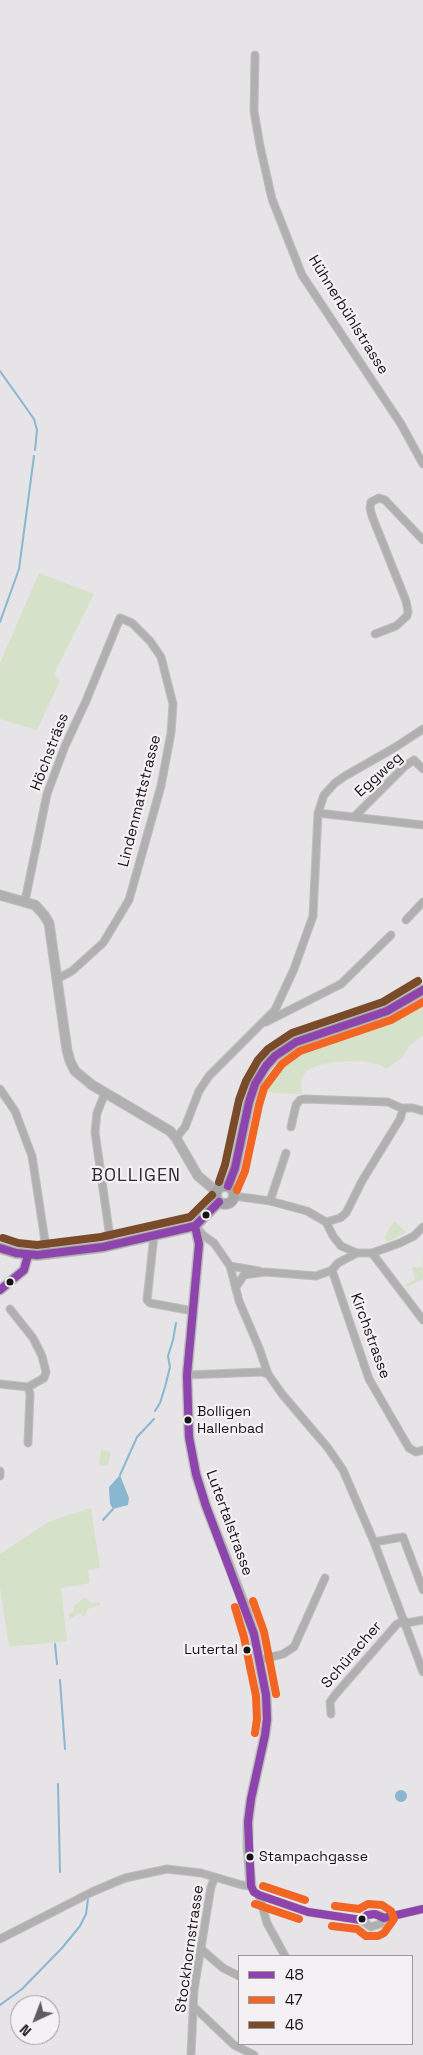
<!DOCTYPE html>
<html>
<head>
<meta charset="utf-8">
<style>
  body { margin:0 }
  #map { position:relative; width:423px; height:2055px; overflow:hidden; background:#e6e4e6; font-family:"Space Grotesk",sans-serif }
  canvas { display:block }
  .legend { position:absolute; left:238px; top:1955px; width:175px; height:90px; box-sizing:border-box; background:#f4f0f4; border:1px solid #9b989b; margin:0; padding:6px 9px; list-style:none; font-size:15px; color:#151415 }
  .legend li { display:flex; align-items:center; gap:10px; height:25px }
  .legend b { width:25px; border:1px solid #9b989b }
  .north { position:absolute; left:10px; top:1995px; width:50px; height:50px; box-sizing:border-box; background:#f4f0f4; border:1px solid #9b989b; border-radius:50%; rotate:223deg; font-size:14px; font-weight:700; line-height:20px; text-align:center; color:#151415 }
  .north::after { content:''; display:block; margin:auto; width:18px; height:22px; background:#5e5d5e; clip-path:polygon(50% 0,100% 100%,50% 72%,0 100%) }
</style>
</head>
<body>
<div id="map">
<canvas width="423" height="2055"></canvas>
<ul class="legend">
<li><b style="height:6px;background:#8e44ad"></b>48</li>
<li><b style="height:6px;background:#f26522"></b>47</li>
<li><b style="height:6px;background:#7a4b2a"></b>46</li>
</ul>
<div class="north">N</div>
</div>
<script>
const ctx = document.querySelector('canvas').getContext('2d');
ctx.lineJoin = 'round';
function fill(path, color) {
  ctx.fillStyle = color;
  ctx.fill(path, 'evenodd');
}
function shape(rows) {
  const path = new Path2D();
  for (const r of rows) {
    if (r.length === 3) {
      path.moveTo(r[0] + r[2], r[1]);
      path.arc(r[0], r[1], r[2], 0, 2 * Math.PI);
      continue;
    }
    path.moveTo(r[0], r[1]);
    for (let i = 2; i < r.length; i += 2) path.lineTo(r[i], r[i + 1]);
  }
  return path;
}
function stroke(path, color, width, dash) {
  ctx.strokeStyle = color;
  ctx.lineWidth = width;
  ctx.lineCap = dash ? 'butt' : 'round';
  ctx.setLineDash(dash || []);
  ctx.stroke(path);
}
function write(font, color, halo, rows, align = 'center') {
  ctx.font = font + ' "Space Grotesk",sans-serif';
  ctx.lineWidth = 4.5;
  ctx.setLineDash([]);
  ctx.textBaseline = 'middle';
  ctx.strokeStyle = halo;
  ctx.fillStyle = color;
  for (const [text, x, y, turn = 0] of rows) {
    ctx.save();
    ctx.translate(x, y);
    ctx.rotate((+turn || 0) * Math.PI / 180);
    ctx.textAlign = isNaN(turn) ? turn : align;
    if (halo) ctx.strokeText(text, 0, 0);
    ctx.fillText(text, 0, 0);
    ctx.restore();
  }
}
fill(shape([
  [39,573,94,594,54,674,60,681,37,730,0,719,0,663],
  [423,995,423,1035,409,1046,403,1057,386,1069,380,1065,363,1061,334,1062,319,1065,306,1071,301,1080,302,1094,257,1092,273,1064,288,1052,302,1044,393,1014],
  [394,1221,406,1232,388,1242,384,1238],
  [422,1251,423,1279,407,1287,405,1284,415,1280,412,1267,422,1267],
  [101,1450,111,1452,108,1466,99,1465],
  [91,1508,100,1568,88,1570,90,1583,61,1588,67,1641,9,1647,0,1588,0,1554,48,1522],
  [85,1597,92,1603,100,1602,100,1605,87,1609,86,1615,83,1616,80,1613,70,1619,69,1615,73,1611,74,1606]
]), '#d6e1ca');
fill(shape([
  [120,1475,129,1498,128,1505,113,1509,110,1504,109,1487],
  [401,1796,6]
]), '#89b6d0');
stroke(shape([
  [0,371,34,419,37,430,35,450],
  [0,622,19,569,34,456],
  [155,1411,160,1403,165,1387,170,1367,168,1356,173,1340,176,1323],
  [120,1475,137,1437,154,1419],
  [103,1520,113,1509],
  [55,1644,57,1664],
  [60,1680,65,1749],
  [58,1784,60,1872],
  [0,2005,22,1989,62,1948,80,1926,86,1914,88,1899]
]), '#89b6d0', 2);
const minor = shape([
  [255,55,254,111,260,146,272,199,302,275,401,424,423,464],
  [375,634,396,626,407,616,408,612,406,601,372,516,370,508,371,502,379,498,385,500,423,540],
  [318,813,423,825],
  [354,817,405,766,414,760,423,769],
  [25,901,47,794,65,746,86,701,120,618,132,623,150,641,161,657,173,704,171,733,161,786,129,900,103,943,72,971,57,979],
  [406,920,423,902],
  [266,1022,341,984,391,935],
  [0,1089,15,1111,32,1156,47,1254],
  [105,1093,97,1113,95,1132,111,1245],
  [291,1127,296,1105,300,1100,304,1099,388,1102,401,1108,413,1108,423,1111],
  [176,1138,185,1127,199,1091,209,1076,275,1010,294,969,313,916,318,813,324,795,335,783,345,776,394,748,423,729],
  [234,1196,270,1201,307,1211,326,1222,333,1236,341,1246,357,1253,372,1253,400,1243,414,1236,423,1227],
  [270,1201,286,1153],
  [326,1222,340,1218,346,1213,362,1181,400,1119,403,1109],
  [196,1227,204,1236,214,1243,230,1266,239,1301,259,1348,268,1374,282,1394,328,1448,343,1470,374,1542,423,1672],
  [154,1235,147,1300,150,1303,193,1311],
  [372,1253,423,1320],
  [230,1266,259,1271],
  [332,1270,369,1379,409,1448,416,1452,423,1450],
  [236,1287,244,1275,265,1272,316,1276,332,1270,338,1263,357,1253],
  [187,1375,261,1372,268,1374],
  [0,1384,28,1387,44,1378,46,1372,42,1356,33,1338,10,1309],
  [28,1387,30,1394,28,1443],
  [0,1471,0,1476],
  [374,1542,403,1537,423,1590],
  [406,1623,423,1620],
  [260,1660,283,1654,294,1647,325,1578],
  [331,1714,330,1702,335,1695,397,1624,405,1621],
  [259,1895,267,1923,285,1956],
  [361,1920,371,1914,380,1915,384,1918],
  [0,1939,92,1892,125,1878,167,1869,201,1873,242,1885,251,1886,254,1892,259,1895,308,1912,361,1920,371,1927,380,1924,384,1918,423,1909],
  [201,1949,223,1968,239,1976],
  [193,2006,234,2045,254,2055],
  [191,2055,194,1990,211,1887,215,1877]
]);
const tertiary = shape([
  [0,895,35,905,44,915,49,923,67,1050,70,1061,75,1071,92,1085,170,1131,176,1138,198,1176,216,1191],
  [195,1226,199,1244,187,1375,189,1437,196,1474,206,1506,244,1604,254,1634,266,1695,267,1719,265,1735,251,1799,248,1822,248,1847,251,1886],
  [0,1290,24,1270,28,1255]
]);
const secondary = shape([
  [225,1195,9],
  [228,1186,235,1168,249,1102,255,1084,266,1066,275,1056,296,1042,387,1011,423,990],
  [0,1248,16,1253,37,1255,103,1247,195,1226,219,1202]
]);
stroke(minor, '#c0bfc0', 9);
stroke(tertiary, '#c0bfc0', 11);
stroke(secondary, '#c0bfc0', 12);
stroke(minor, '#b1b0b0', 7);
stroke(tertiary, '#b1b0b0', 9);
stroke(secondary, '#a7a6a6', 10);
stroke(shape([
  [228,1186,235,1168,249,1102,255,1084,266,1066,275,1056,296,1042,387,1011,423,990],
  [195,1226,199,1244,187,1375,189,1437,196,1474,206,1506,254,1634,266,1695,267,1719,265,1735,251,1799,248,1822,251,1886,254,1892,259,1895,308,1912,361,1920,367,1915,375,1914,384,1918,423,1909],
  [0,1248,16,1253,37,1255,103,1247,195,1226,219,1202],
  [0,1290,24,1270,28,1255]
]), '#8e44ad', 8);
stroke(shape([
  [237,1190,245,1171,259,1105,264,1088,282,1064,300,1051,391,1020,423,1002],
  [253,1601,264,1632,276,1694],
  [235,1607,244,1637,256,1696,257,1719,255,1733],
  [263,1886,305,1900],
  [255,1904,299,1919],
  [332,1926,357,1929,366,1936,378,1936,384,1933,394,1919,391,1911,382,1905,368,1904,359,1909,335,1906]
]), '#f26522', 8);
stroke(shape([
  [219,1182,225,1165,239,1100,246,1081,258,1060,268,1049,292,1033,383,1002,418,981],
  [3,1238,18,1243,37,1245,101,1237,190,1217,212,1195]
]), '#7a4b2a', 8);
for (const [x, y, r, color] of [
  [206,1215,4.5,"#151415"],
  [10,1282,4.5,"#151415"],
  [188,1420,4.5,"#151415"],
  [247,1650,4.5,"#151415"],
  [250,1857,4.5,"#151415"],
  [362,1919,4.5,"#151415"]
]) {
  const dot = new Path2D();
  dot.arc(x, y, r, 0, 2 * Math.PI);
  ctx.fillStyle = color;
  ctx.fill(dot);
  stroke(dot, '#f4f0f4', 2);
}
write('14px', '#151415', '#f4f0f4', [
  ["Bolligen",197,1412],
  ["Hallenbad",197,1429],
  ["Lutertal",238,1650,"right"],
  ["Stampachgasse",259,1857]
], 'left');
write('15px', '#151415', '#f4f0f4', [
  ["Hühnerbühlstrasse",348,315,58],
  ["Höchsträss",50,752,-69],
  ["Eggweg",379,775,-42],
  ["Lindenmattstrasse",140,801,-76],
  ["Kirchstrasse",370,1336,70],
  ["Lutertalstrasse",229,1523,70],
  ["Schüracher",352,1655,-49],
  ["Stockhornstrasse",190,1949,-82]
]);
ctx.letterSpacing = '1px';
write('18px', '#2f2c2f', '#f4f0f4', [
  ["BOLLIGEN",136,1176]
]);
ctx.letterSpacing = '0px';
</script>
</body>
</html>
